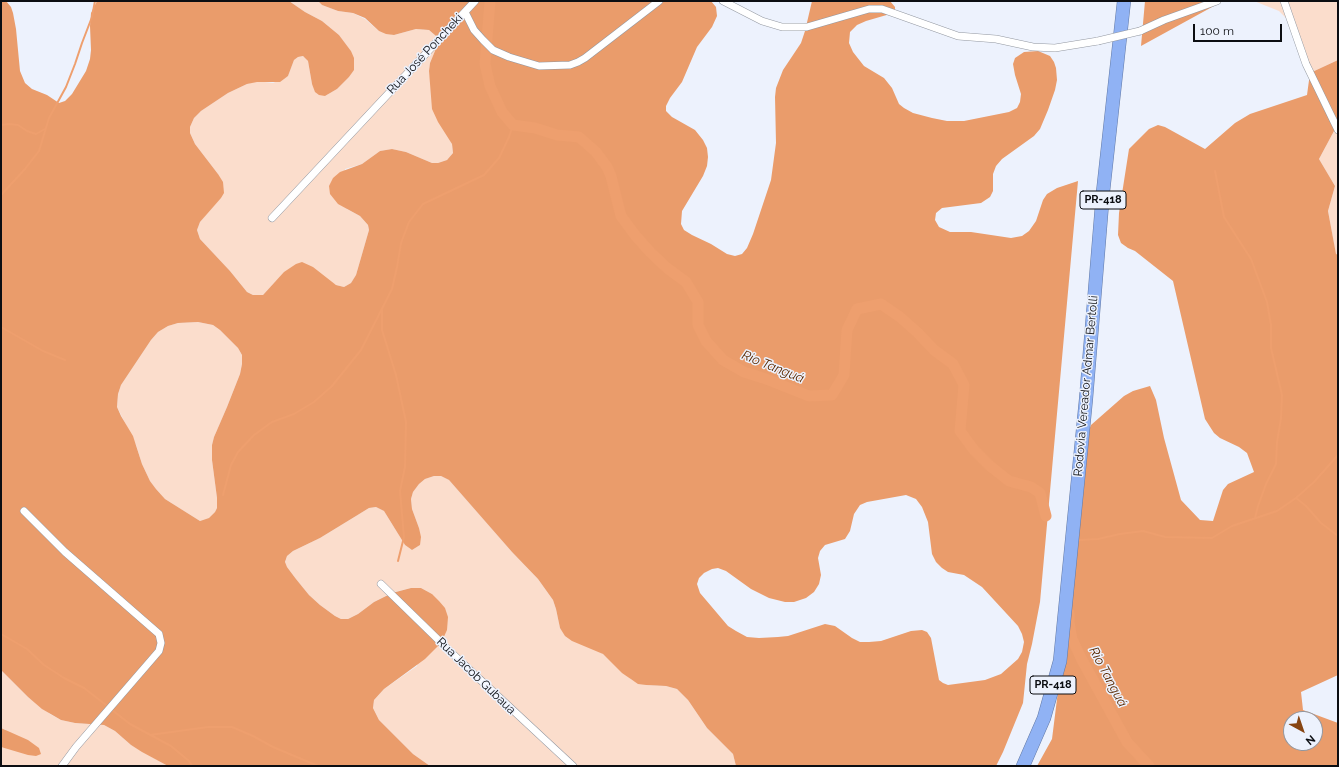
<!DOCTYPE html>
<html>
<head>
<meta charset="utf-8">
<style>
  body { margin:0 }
  #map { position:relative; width:1339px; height:767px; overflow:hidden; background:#edf2fd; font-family:Raleway,sans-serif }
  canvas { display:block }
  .frame { position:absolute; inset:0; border:2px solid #0c0e12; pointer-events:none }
  .north { position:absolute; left:1283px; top:711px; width:40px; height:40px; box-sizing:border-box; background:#edf2fd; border:1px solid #93979f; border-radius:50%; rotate:140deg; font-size:11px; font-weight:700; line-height:16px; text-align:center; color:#0c0e12 }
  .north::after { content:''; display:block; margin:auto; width:14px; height:18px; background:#874513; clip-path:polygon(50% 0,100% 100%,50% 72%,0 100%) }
  .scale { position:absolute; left:1193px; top:24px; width:89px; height:18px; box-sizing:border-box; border:2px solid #0c0e12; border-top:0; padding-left:5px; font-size:12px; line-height:14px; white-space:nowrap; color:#0c0e12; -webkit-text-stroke:3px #edf2fd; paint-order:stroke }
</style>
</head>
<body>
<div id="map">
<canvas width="1339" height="767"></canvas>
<div class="frame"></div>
<div class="north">N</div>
<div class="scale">100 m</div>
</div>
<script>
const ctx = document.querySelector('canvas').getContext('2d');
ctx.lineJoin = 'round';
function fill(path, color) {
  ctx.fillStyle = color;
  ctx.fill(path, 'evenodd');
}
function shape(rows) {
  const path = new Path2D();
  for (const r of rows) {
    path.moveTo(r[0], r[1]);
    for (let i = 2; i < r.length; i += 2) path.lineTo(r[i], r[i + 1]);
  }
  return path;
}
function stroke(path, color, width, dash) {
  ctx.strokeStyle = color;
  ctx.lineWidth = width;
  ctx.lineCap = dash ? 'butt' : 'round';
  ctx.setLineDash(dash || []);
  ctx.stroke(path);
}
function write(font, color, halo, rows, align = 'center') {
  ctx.font = font + ' Raleway,sans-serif';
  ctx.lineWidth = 3;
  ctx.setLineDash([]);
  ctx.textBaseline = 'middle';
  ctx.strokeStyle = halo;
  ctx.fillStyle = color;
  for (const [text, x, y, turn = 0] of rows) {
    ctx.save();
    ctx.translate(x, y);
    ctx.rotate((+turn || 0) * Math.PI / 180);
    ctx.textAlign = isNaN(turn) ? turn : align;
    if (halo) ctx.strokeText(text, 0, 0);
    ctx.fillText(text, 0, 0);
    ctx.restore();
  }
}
fill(shape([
  [289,1,318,1,322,5,338,11,353,13,365,19,379,31,394,35,416,29,429,30,436,36,437,46,430,63,429,71,432,89,452,144,453,153,447,160,438,163,432,163,406,152,392,149,380,151,362,164,345,169,347,209,360,216,368,225,369,230,356,275,351,283,344,287,336,285,327,280,276,281,263,295,253,295,247,292,230,271,200,239,197,230,200,222,204,217,218,174,195,144,190,133,190,127,194,118,201,111,228,93,247,84,257,81,273,83,288,76,294,60,298,57,303,56,308,61,312,84,325,96,337,89,349,77,354,69,351,51,339,35,322,21,305,12],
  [1254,1,1338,1,1338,60,1310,73,1287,19,1279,11],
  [1334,131,1338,131,1338,255,1336,255,1328,211,1335,186,1319,159],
  [198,322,213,325,220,330,238,348,242,355,242,364,240,374,227,407,214,437,212,445,212,460,217,498,217,508,215,512,210,518,200,521,165,499,156,489,150,481,142,464,136,445,117,407,118,394,121,385,151,340,158,332,168,326,178,323],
  [434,476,441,476,449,480,512,552,538,579,553,600,556,609,560,628,603,654,632,680,646,685,666,686,677,689,688,700,707,728,733,754,736,766,430,766,413,754,379,720,373,708,374,700,384,689,417,666,432,594,421,588,411,588,391,593,374,602,358,614,348,619,341,619,335,616,320,605,309,595,296,579,287,567,285,563,287,556,293,551,320,538,356,516,369,508,376,507,384,511,405,545,412,550,420,545,419,528,412,509,411,499,413,492,419,484,425,479],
  [1,670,28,697,50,714,61,720,75,723,104,725,115,731,131,745,168,766,1,766,1,747,10,749,6,730,1,728]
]), '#fbddcc');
fill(shape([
  [1,1,6,1,11,7,13,13,16,29,20,71,25,83,32,89,47,95,59,103,65,101,72,94,86,71,90,59,91,50,90,26,91,13,97,1,289,1,305,12,322,21,339,35,351,51,354,58,354,70,349,77,337,89,325,96,319,95,315,92,312,84,308,61,303,56,298,57,294,60,288,76,280,82,257,82,247,84,228,93,201,111,194,118,190,127,190,133,195,144,218,174,223,182,224,193,221,198,200,222,197,230,200,239,230,271,247,292,253,295,263,295,284,272,296,264,302,262,313,267,336,285,344,287,351,283,356,275,369,230,368,225,360,216,338,204,330,194,329,186,333,178,340,172,362,164,380,151,392,149,406,152,432,163,438,163,447,160,453,153,452,144,438,122,432,109,429,71,430,63,437,46,436,36,429,30,416,29,394,35,386,34,379,31,365,18,353,13,338,11,322,5,318,1,711,1,716,7,717,16,712,27,697,47,682,82,670,98,666,106,666,111,672,117,695,130,703,140,707,148,708,157,707,166,703,176,682,211,681,224,684,230,692,235,711,244,727,254,735,256,742,254,747,248,753,234,771,180,776,143,775,97,776,88,783,70,801,43,805,31,812,1,890,1,895,7,895,10,890,14,866,21,857,25,850,32,849,43,853,52,864,66,884,78,892,88,899,104,904,108,913,113,932,118,947,121,964,121,1009,112,1017,108,1020,102,1021,94,1015,75,1013,64,1015,58,1024,52,1038,51,1050,56,1054,62,1056,68,1057,80,1055,90,1048,110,1040,129,1034,136,1002,159,996,166,993,174,993,191,990,197,981,203,942,208,936,213,935,220,939,227,950,232,971,232,1011,238,1022,236,1029,231,1036,221,1043,200,1047,194,1057,188,1078,181,1040,602,1032,644,1027,664,1023,703,1003,752,996,766,736,766,733,754,707,728,688,700,677,689,666,686,646,685,638,684,622,673,603,654,572,641,565,636,560,628,556,609,553,600,538,579,512,552,449,480,441,476,434,476,425,479,419,484,413,492,411,499,412,509,419,528,421,537,420,545,412,550,405,545,384,511,376,507,369,508,356,516,320,538,293,551,287,556,285,562,287,567,296,579,309,595,320,605,335,616,341,619,348,619,358,614,374,602,392,593,411,588,421,588,432,594,439,601,445,608,448,617,447,630,441,643,425,659,384,689,374,700,373,708,379,720,413,754,430,766,168,766,142,752,131,745,115,731,104,725,75,723,61,720,42,709,28,697,1,670],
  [198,322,213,325,220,330,238,348,242,355,242,364,240,374,227,407,214,437,212,445,212,460,217,498,217,508,215,512,209,518,200,521,165,499,156,489,150,481,142,464,133,436,121,416,117,407,118,394,121,385,151,340,158,332,168,326,178,323],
  [906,495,916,499,922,507,928,522,932,554,936,562,942,568,948,572,964,575,982,587,1018,626,1022,634,1024,642,1022,652,1018,659,1001,674,985,680,948,685,943,683,939,680,931,638,927,632,922,630,911,631,881,641,869,642,860,642,852,638,835,626,825,624,788,636,778,637,759,638,747,637,736,631,728,626,700,593,697,584,699,578,704,573,712,569,718,568,726,571,751,589,769,598,785,602,794,602,806,598,814,592,819,584,821,575,818,558,820,551,825,545,845,539,850,531,854,514,860,505,867,502],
  [1145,1,1223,1,1141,46],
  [1338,60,1338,131,1334,131,1319,159,1335,186,1328,211,1336,254,1338,255,1338,675,1301,692,1303,710,1338,723,1338,766,1037,766,1052,739,1081,508,1088,433,1091,425,1124,396,1133,391,1150,386,1156,400,1164,438,1181,500,1200,520,1213,521,1223,490,1228,484,1254,472,1247,453,1239,447,1220,438,1214,433,1205,419,1173,281,1135,251,1128,248,1121,243,1118,235,1119,213,1129,149,1149,129,1158,125,1165,127,1205,149,1235,123,1250,114,1307,95,1310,73],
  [1291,719,1315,719,1315,743,1291,743],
  [1,728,28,740,39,748,41,754,36,756,28,755,1,747]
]), '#ea9c6b');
stroke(shape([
  [1,125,9,124,18,125,27,131,36,134,45,129],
  [1215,171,1224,217,1251,259,1267,302,1271,325,1271,348,1282,395,1281,418,1277,442,1276,464,1266,484,1258,506,1255,518],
  [1,195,25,169,39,151,49,118,66,87,75,64,82,43,92,17,95,1],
  [382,310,382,330,396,375,406,422,405,467,400,491,404,537,398,561],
  [1,327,43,351,65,360],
  [223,495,231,465,238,452,254,435,272,422,294,414,314,402,332,386,361,350,392,289,397,267,401,243,409,222,423,204,484,175,499,158,509,137,513,125],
  [1296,498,1306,506,1321,523,1338,536],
  [1079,540,1098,539,1120,534,1143,531,1165,537,1212,538,1232,526,1277,511,1296,498,1314,482,1338,455],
  [1,634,27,649,44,665,64,678,84,688,106,705],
  [112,710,130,724,171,746,189,761,192,766],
  [150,735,208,727,232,727,253,736,273,747,318,766]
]), '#ee9f6e', 2);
stroke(shape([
  [490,1,485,64,490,86,502,112,513,125,535,128,557,135,579,137,596,152,607,167,611,176,621,216,635,235,650,252,667,268,686,282,698,302,698,325,706,341,723,360,744,372,766,379,809,396,832,395,844,375,847,330,857,309,881,304,900,317,918,333,934,350,953,364,964,385,960,431,974,450,990,466,1009,481,1031,487,1040,493,1046,516],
  [1069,613,1069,622,1072,639,1082,660,1127,742,1149,766]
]), '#ee9f6e', 11);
const street = shape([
  [723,1,762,21,782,27,807,27,869,9,882,9,958,36,996,39,1033,47,1055,48,1098,41],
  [1284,1,1306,64,1338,130],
  [465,12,474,30,483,40,493,50,509,57,539,66,570,65,578,62,585,58,659,1],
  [1140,31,1164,20,1217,1],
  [272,218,475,1],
  [24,511,65,552,159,634,161,643,159,651,76,747,62,766],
  [381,584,459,660,573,766]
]);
const highway = shape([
  [1023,766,1044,718,1060,661,1086,399,1103,192,1124,1]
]);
stroke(street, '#9398a1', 8);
stroke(highway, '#6279a5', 14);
stroke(street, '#fff', 7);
stroke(highway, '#90b2f4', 13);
const streetBridge = shape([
  [1098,41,1140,31]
]);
stroke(streetBridge, '#9398a1', 8, []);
stroke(streetBridge, '#fff', 7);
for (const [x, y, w] of [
  [1103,200,46],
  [1053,685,46]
]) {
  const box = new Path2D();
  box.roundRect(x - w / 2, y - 9, w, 18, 3);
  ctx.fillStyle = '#edf2fd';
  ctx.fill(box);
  stroke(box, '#0c0e12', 1);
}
write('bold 11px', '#0c0e12', null, [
  ["PR-418",1103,200],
  ["PR-418",1053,685]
]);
write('12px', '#0c0e12', '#edf2fd', [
  ["Rua José Poncheki",425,54,-47],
  ["Rodovia Vereador Admar Bertolli",1086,386,-85],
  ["Rua Jacob Gubaua",476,676,44]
]);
write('italic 13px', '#592800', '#edf2fd', [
  ["Rio Tanguá",773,367,22],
  ["Rio Tanguá",1108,677,62]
]);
</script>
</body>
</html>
